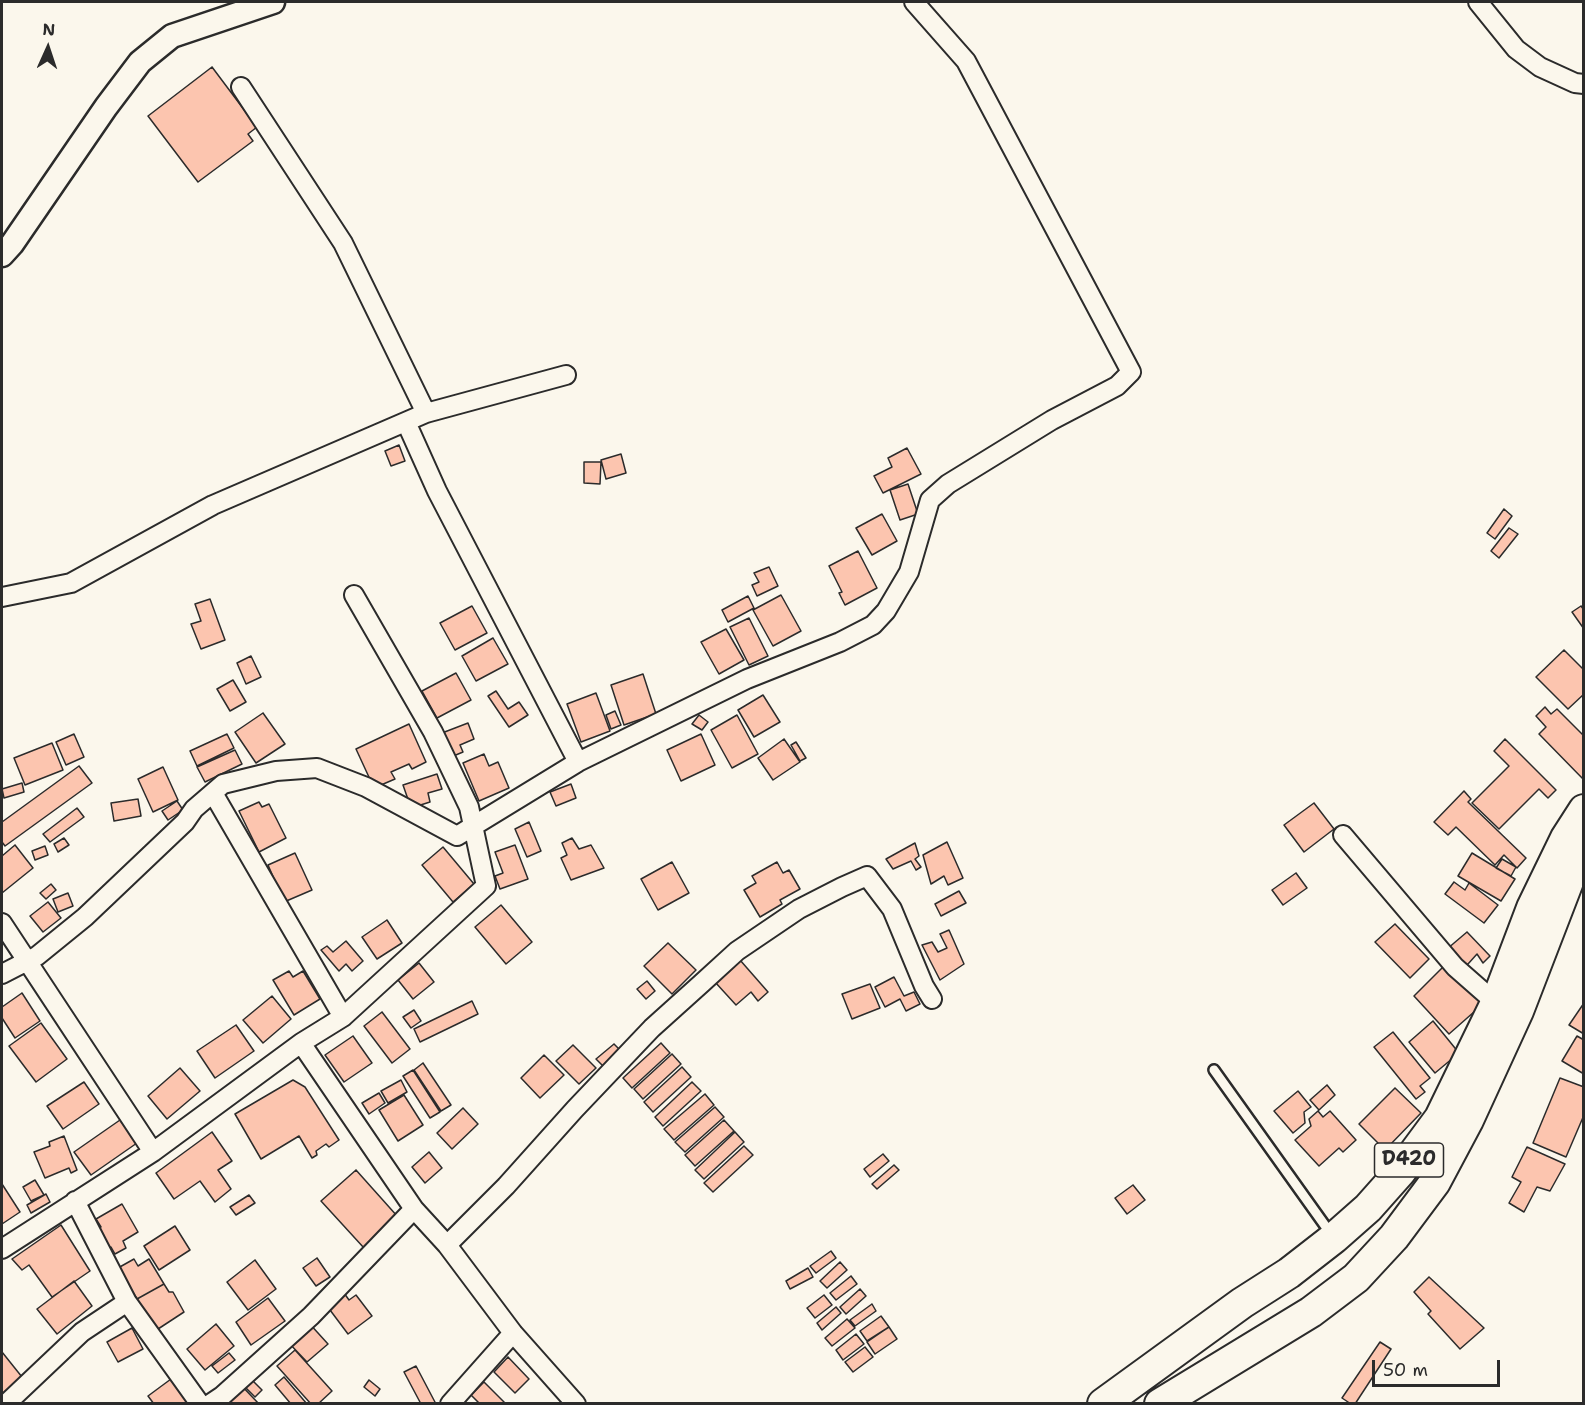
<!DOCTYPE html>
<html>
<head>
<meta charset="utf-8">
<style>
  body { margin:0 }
  #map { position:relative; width:1585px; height:1405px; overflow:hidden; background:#fbf7ec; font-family:"Shantell Sans",sans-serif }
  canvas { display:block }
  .frame { position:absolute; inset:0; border:3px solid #2b2b2b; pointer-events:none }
  .north { position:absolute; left:18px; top:18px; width:60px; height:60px; -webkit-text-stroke:4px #fbf7ec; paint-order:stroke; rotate:3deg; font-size:16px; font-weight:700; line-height:24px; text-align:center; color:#2b2b2b }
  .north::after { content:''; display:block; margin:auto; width:21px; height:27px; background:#2b2b2b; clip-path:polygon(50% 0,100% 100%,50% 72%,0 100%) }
  .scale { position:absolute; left:1372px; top:1360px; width:128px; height:27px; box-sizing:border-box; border:3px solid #2b2b2b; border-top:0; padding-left:8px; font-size:18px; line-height:21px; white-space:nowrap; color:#2b2b2b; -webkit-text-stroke:4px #fbf7ec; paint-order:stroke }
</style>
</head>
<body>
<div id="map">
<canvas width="1585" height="1405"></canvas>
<div class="frame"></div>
<div class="north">N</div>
<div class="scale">50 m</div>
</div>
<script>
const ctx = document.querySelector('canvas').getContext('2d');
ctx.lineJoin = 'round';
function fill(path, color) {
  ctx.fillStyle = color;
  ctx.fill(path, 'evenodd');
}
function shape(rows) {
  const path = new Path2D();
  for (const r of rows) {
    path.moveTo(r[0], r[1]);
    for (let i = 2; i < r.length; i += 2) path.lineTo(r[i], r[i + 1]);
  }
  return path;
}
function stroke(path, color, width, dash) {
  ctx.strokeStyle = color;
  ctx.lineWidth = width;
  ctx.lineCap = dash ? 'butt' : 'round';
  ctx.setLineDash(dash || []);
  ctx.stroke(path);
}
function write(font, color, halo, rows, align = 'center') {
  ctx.font = font + ' "Shantell Sans",sans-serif';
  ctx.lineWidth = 4.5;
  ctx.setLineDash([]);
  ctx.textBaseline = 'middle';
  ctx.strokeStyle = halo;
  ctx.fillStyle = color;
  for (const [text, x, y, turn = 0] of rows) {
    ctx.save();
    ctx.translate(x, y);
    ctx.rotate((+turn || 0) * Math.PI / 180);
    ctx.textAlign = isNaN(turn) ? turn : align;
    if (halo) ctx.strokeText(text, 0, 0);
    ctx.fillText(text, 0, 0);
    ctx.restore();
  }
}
const building = shape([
  [212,67,257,127,248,134,253,141,198,182,148,116,212,67],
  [399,445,405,461,391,466,385,451,399,445],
  [907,448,921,474,883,493,874,476,892,467,888,458,907,448],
  [621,454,626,473,606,479,601,460,621,454],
  [584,462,601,462,600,484,584,483,584,462],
  [908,484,918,514,900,520,890,490,908,484],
  [1504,509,1512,516,1495,539,1487,533,1504,509],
  [882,514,897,541,872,555,856,528,882,514],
  [1509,528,1518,534,1499,558,1491,551,1509,528],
  [858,551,877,588,845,605,839,593,842,592,829,566,858,551],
  [769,567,778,586,757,596,752,585,759,582,754,573,769,567],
  [781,595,801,631,773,646,753,610,781,595],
  [748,596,754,608,728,622,722,610,748,596],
  [210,599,225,640,201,649,191,624,201,621,195,604,210,599],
  [472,606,487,633,455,650,440,623,472,606],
  [1581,606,1584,610,1584,629,1572,612,1581,606],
  [749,618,768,656,749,665,730,627,749,618],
  [726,629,744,660,719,674,701,642,726,629],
  [493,638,508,664,476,681,462,656,493,638],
  [1564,650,1584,670,1584,694,1568,709,1536,677,1564,650],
  [251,656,261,677,246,684,237,663,251,656],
  [456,673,471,700,437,718,422,691,456,673],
  [643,674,656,714,624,725,611,685,643,674],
  [233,680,246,702,230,711,217,689,233,680],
  [496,691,508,709,519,702,528,715,509,727,488,696,496,691],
  [596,693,610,731,581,742,567,704,596,693],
  [763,695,780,722,754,737,738,710,763,695],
  [1545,707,1551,714,1557,709,1584,736,1584,780,1539,734,1546,727,1536,716,1545,707],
  [615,711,621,725,611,729,606,715,615,711],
  [263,713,285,744,256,763,235,732,263,713],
  [699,715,708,722,702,730,692,724,699,715],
  [737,715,758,754,732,768,711,730,737,715],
  [468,723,474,739,460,745,463,752,451,757,442,733,468,723],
  [409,724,426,762,412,769,409,764,391,772,395,779,374,788,356,749,409,724],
  [74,734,84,757,66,765,56,742,74,734],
  [227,734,234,748,197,766,190,751,227,734],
  [701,734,715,765,681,781,667,750,701,734],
  [784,739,800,762,773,780,758,758,784,739],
  [1505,739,1556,790,1548,798,1539,789,1499,829,1472,803,1509,766,1494,751,1505,739],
  [796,742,806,758,800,761,791,745,796,742],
  [52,743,63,770,25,785,14,758,52,743],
  [235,750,242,764,205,782,197,767,235,750],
  [484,754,489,766,498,762,509,788,479,801,463,763,484,754],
  [79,766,92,783,5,846,2,842,2,822,79,766],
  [163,767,178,800,153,812,138,779,163,767],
  [437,774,442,789,428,793,430,802,411,808,403,785,437,774],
  [22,783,24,792,4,798,2,789,22,783],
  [571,784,576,798,556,806,550,792,571,784],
  [1464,791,1471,799,1468,802,1526,858,1517,868,1504,855,1495,865,1456,827,1448,835,1434,822,1464,791],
  [138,799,141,816,114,821,111,803,138,799],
  [177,801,183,810,168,820,162,811,177,801],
  [259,802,262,807,269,804,286,838,259,852,239,811,259,802],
  [1314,803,1334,829,1304,852,1284,825,1314,803],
  [77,808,84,817,50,842,43,834,77,808],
  [529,822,541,851,527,857,515,829,529,822],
  [64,838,69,845,58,852,54,844,64,838],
  [572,838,579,849,591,845,604,868,571,880,561,858,567,855,562,843,572,838],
  [947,842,963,878,948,885,944,876,931,884,923,855,947,842],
  [915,843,919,856,915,859,921,867,916,870,911,861,893,869,886,859,915,843],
  [15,845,33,868,2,893,2,856,15,845],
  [515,845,528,879,500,889,495,876,503,873,495,852,515,845],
  [45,846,48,855,35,860,32,851,45,846],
  [443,847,474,884,453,902,422,865,443,847],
  [295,853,312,890,284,902,268,865,295,853],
  [1472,853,1515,879,1501,901,1458,876,1472,853],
  [1502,859,1516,867,1511,876,1496,868,1502,859],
  [672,862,689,893,658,910,641,879,672,862],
  [777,862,783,873,789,870,800,889,780,900,782,904,760,917,744,890,756,883,752,876,777,862],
  [1296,873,1307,888,1283,905,1272,890,1296,873],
  [1454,882,1465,890,1469,883,1498,905,1484,923,1445,894,1454,882],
  [51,884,56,890,46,899,40,893,51,884],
  [959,891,966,903,941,916,935,904,959,891],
  [68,893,73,906,58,912,53,899,68,893],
  [48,902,61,918,43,932,30,916,48,902],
  [501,905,532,942,506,964,475,927,501,905],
  [387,920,402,943,377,959,362,937,387,920],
  [1395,924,1429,959,1410,978,1375,942,1395,924],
  [949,930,964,964,940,980,922,945,932,942,938,952,947,948,940,934,949,930],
  [1467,932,1490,956,1483,963,1477,954,1468,964,1461,966,1447,949,1467,932],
  [346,941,363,961,352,971,346,964,339,971,321,950,327,946,333,952,346,941],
  [668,943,696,970,672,994,644,966,668,943],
  [740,960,768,992,758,1001,751,992,736,1005,715,982,740,960],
  [419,963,434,982,413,999,398,980,419,963],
  [1444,966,1483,1004,1449,1034,1414,996,1444,966],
  [289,971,293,977,303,971,320,999,294,1015,273,980,289,971],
  [894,977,904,996,914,992,920,1004,906,1011,900,999,885,1007,875,987,894,977],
  [647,981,655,991,646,999,637,989,647,981],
  [870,984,880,1008,852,1019,842,994,870,984],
  [22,993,40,1021,15,1038,2,1018,2,1007,22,993],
  [272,996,291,1019,263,1043,243,1020,272,996],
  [472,1001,478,1014,420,1042,414,1029,472,1001],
  [1584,1003,1584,1034,1569,1025,1584,1003],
  [414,1010,421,1021,411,1028,403,1017,414,1010],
  [382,1012,410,1049,392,1063,364,1026,382,1012],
  [1433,1021,1459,1053,1435,1073,1409,1042,1433,1021],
  [41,1023,67,1059,36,1082,9,1046,41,1023],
  [236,1025,254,1051,215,1078,197,1051,236,1025],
  [1393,1032,1430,1078,1420,1086,1425,1092,1416,1099,1374,1047,1393,1032],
  [353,1036,372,1063,344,1082,325,1055,353,1036],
  [1577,1036,1584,1040,1584,1074,1562,1061,1577,1036],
  [661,1043,670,1053,632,1088,623,1078,661,1043],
  [614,1044,621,1051,603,1066,596,1059,614,1044],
  [573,1045,596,1068,579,1084,556,1061,573,1045],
  [672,1054,681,1064,643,1099,634,1089,672,1054],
  [544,1055,564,1075,540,1098,521,1078,544,1055],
  [423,1063,451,1105,441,1111,414,1070,423,1063],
  [682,1067,691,1077,653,1112,644,1102,682,1067],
  [180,1068,200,1091,167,1119,148,1096,180,1068],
  [413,1070,440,1112,430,1118,403,1076,413,1070],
  [1560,1078,1584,1087,1584,1115,1566,1157,1533,1143,1560,1078],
  [293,1080,305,1087,339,1140,329,1147,326,1144,316,1151,317,1155,312,1158,299,1136,261,1159,235,1114,293,1080],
  [401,1080,407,1092,388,1103,381,1091,401,1080],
  [84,1082,99,1104,63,1129,47,1106,84,1082],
  [692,1082,701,1091,663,1126,655,1117,692,1082],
  [1327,1085,1335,1095,1319,1110,1310,1100,1327,1085],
  [1395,1088,1421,1113,1385,1150,1359,1124,1395,1088],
  [1298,1091,1311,1107,1304,1112,1305,1123,1293,1133,1274,1111,1298,1091],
  [379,1093,385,1103,369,1114,362,1103,379,1093],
  [705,1094,714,1105,674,1140,664,1129,705,1094],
  [404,1095,423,1125,398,1141,379,1110,404,1095],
  [715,1107,724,1117,685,1152,675,1142,715,1107],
  [463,1108,478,1124,452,1149,437,1133,463,1108],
  [1318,1111,1323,1117,1330,1111,1356,1140,1343,1152,1339,1148,1319,1166,1295,1140,1311,1126,1309,1119,1318,1111],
  [120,1120,137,1143,91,1175,74,1152,120,1120],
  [724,1120,734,1131,695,1166,685,1155,724,1120],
  [212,1132,232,1161,218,1170,231,1189,215,1202,200,1181,174,1199,156,1173,212,1132],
  [735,1132,744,1142,704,1179,695,1170,735,1132],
  [64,1136,77,1170,71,1173,69,1168,45,1178,34,1152,50,1146,49,1142,64,1136],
  [744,1146,753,1155,713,1192,704,1183,744,1146],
  [1527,1147,1565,1164,1550,1191,1537,1187,1524,1212,1509,1203,1521,1182,1512,1177,1527,1147],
  [429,1152,442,1168,425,1183,412,1167,429,1152],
  [883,1154,889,1161,870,1177,864,1169,883,1154],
  [894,1165,899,1170,877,1189,872,1184,894,1165],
  [356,1170,398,1217,364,1248,321,1201,356,1170],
  [35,1180,44,1195,31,1201,23,1187,35,1180],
  [2,1184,20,1212,2,1224,2,1184],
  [1133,1185,1145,1200,1127,1214,1115,1198,1133,1185],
  [46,1194,50,1202,31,1213,27,1205,46,1194],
  [249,1195,255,1203,236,1215,230,1207,249,1195],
  [122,1204,138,1232,123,1241,126,1248,115,1254,111,1247,106,1250,95,1231,101,1227,96,1219,122,1204],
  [61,1225,90,1271,52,1297,29,1265,22,1270,12,1259,61,1225],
  [175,1226,190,1250,159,1270,144,1246,175,1226],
  [831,1251,836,1258,816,1273,810,1266,831,1251],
  [317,1258,330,1277,316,1286,303,1268,317,1258],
  [134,1259,138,1266,149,1259,164,1284,137,1299,118,1268,134,1259],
  [255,1260,276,1289,248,1310,227,1282,255,1260],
  [840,1262,847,1270,827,1288,820,1281,840,1262],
  [808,1268,813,1277,790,1289,786,1281,808,1268],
  [851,1276,857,1284,836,1300,830,1293,851,1276],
  [1429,1277,1484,1328,1460,1349,1428,1314,1431,1311,1414,1292,1429,1277],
  [74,1281,92,1306,57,1334,37,1309,74,1281],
  [164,1284,169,1292,173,1292,184,1312,155,1331,137,1299,164,1284],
  [860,1289,866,1296,846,1314,840,1307,860,1289],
  [344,1293,349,1300,356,1295,372,1316,348,1334,327,1306,344,1293],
  [824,1295,832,1305,815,1318,807,1308,824,1295],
  [268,1298,285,1321,251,1345,236,1322,268,1298],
  [872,1304,876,1311,855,1326,850,1320,872,1304],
  [836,1307,841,1313,822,1330,817,1323,836,1307],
  [881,1316,889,1327,867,1341,860,1331,881,1316],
  [847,1319,855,1328,832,1346,825,1338,847,1319],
  [308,1322,328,1344,307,1362,287,1341,308,1322],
  [216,1324,234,1346,205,1370,187,1349,216,1324],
  [889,1327,897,1339,875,1354,867,1342,889,1327],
  [132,1328,143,1349,118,1362,107,1342,132,1328],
  [856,1334,864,1344,843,1360,836,1350,856,1334],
  [1380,1342,1391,1349,1355,1404,1351,1404,1342,1398,1380,1342],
  [865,1347,873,1357,853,1372,845,1362,865,1347],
  [295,1350,332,1391,318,1404,311,1404,277,1366,295,1350],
  [2,1352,22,1377,2,1394,2,1352],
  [229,1353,235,1360,218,1373,212,1366,229,1353],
  [508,1357,529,1379,515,1393,494,1372,508,1357],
  [416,1366,436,1404,421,1404,404,1372,416,1366],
  [248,1376,262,1390,255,1397,241,1383,248,1376],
  [284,1377,307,1404,291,1404,275,1385,284,1377],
  [171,1379,189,1404,154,1404,148,1396,171,1379],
  [369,1380,380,1389,375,1396,364,1387,369,1380],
  [484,1382,505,1403,504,1404,480,1404,471,1395,484,1382],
  [239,1383,259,1404,218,1404,239,1383]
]);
fill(building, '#fcc5af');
stroke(building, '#2b2b2b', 1.5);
const service = shape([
  [1214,1070,1331,1234]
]);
const minor = shape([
  [1478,2,1516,49,1540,67,1575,83,1584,84],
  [241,87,343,243,426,413],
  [406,422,437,491,578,762],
  [2,597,71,583,213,505,426,413,566,375],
  [213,793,343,1017],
  [1343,835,1455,967,1496,1003],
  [2,923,153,1152],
  [2,974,37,956,85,917,185,822,194,809,223,784,276,771,317,768,366,787,457,836,578,762,747,679,840,642,873,625,886,611,909,572,930,500,948,484,1052,420,1117,386,1131,372,966,61,914,2],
  [301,1043,414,1209,447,1245,513,1333,576,1404],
  [75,1201,127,1302,200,1404],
  [447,1245,506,1186,575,1109,652,1028,702,983,737,951,799,909,842,887,867,876,892,909,924,986,932,999],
  [2,1249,153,1152,301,1043,343,1017,486,886,469,807,433,732,354,595],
  [6,1404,82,1332,127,1302],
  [210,1404,222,1396,311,1316,414,1209],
  [450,1404,513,1333]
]);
const tertiary = shape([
  [2,255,12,244,106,107,140,62,172,36,273,2]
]);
const trunk = shape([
  [1103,1404,1242,1303,1289,1273,1334,1238,1368,1208,1400,1172,1440,1118,1496,1003,1532,908,1566,838,1584,810],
  [1160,1404,1311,1312,1356,1278,1394,1237,1435,1182,1468,1120,1518,1011,1572,871,1584,849]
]);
stroke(service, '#2b2b2b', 14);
stroke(minor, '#2b2b2b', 22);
stroke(tertiary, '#2b2b2b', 27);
stroke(trunk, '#2b2b2b', 34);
stroke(service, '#fbf7ec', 9);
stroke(minor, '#fbf7ec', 18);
stroke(tertiary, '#fbf7ec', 22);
stroke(trunk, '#fbf7ec', 30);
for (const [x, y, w] of [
  [1409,1160,69]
]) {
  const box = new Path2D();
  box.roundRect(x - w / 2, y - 17, w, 34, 4.5);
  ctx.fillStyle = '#fbf7ec';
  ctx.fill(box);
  stroke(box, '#2b2b2b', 1.5);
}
write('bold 20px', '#2b2b2b', null, [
  ["D420",1409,1160]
]);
</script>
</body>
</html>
